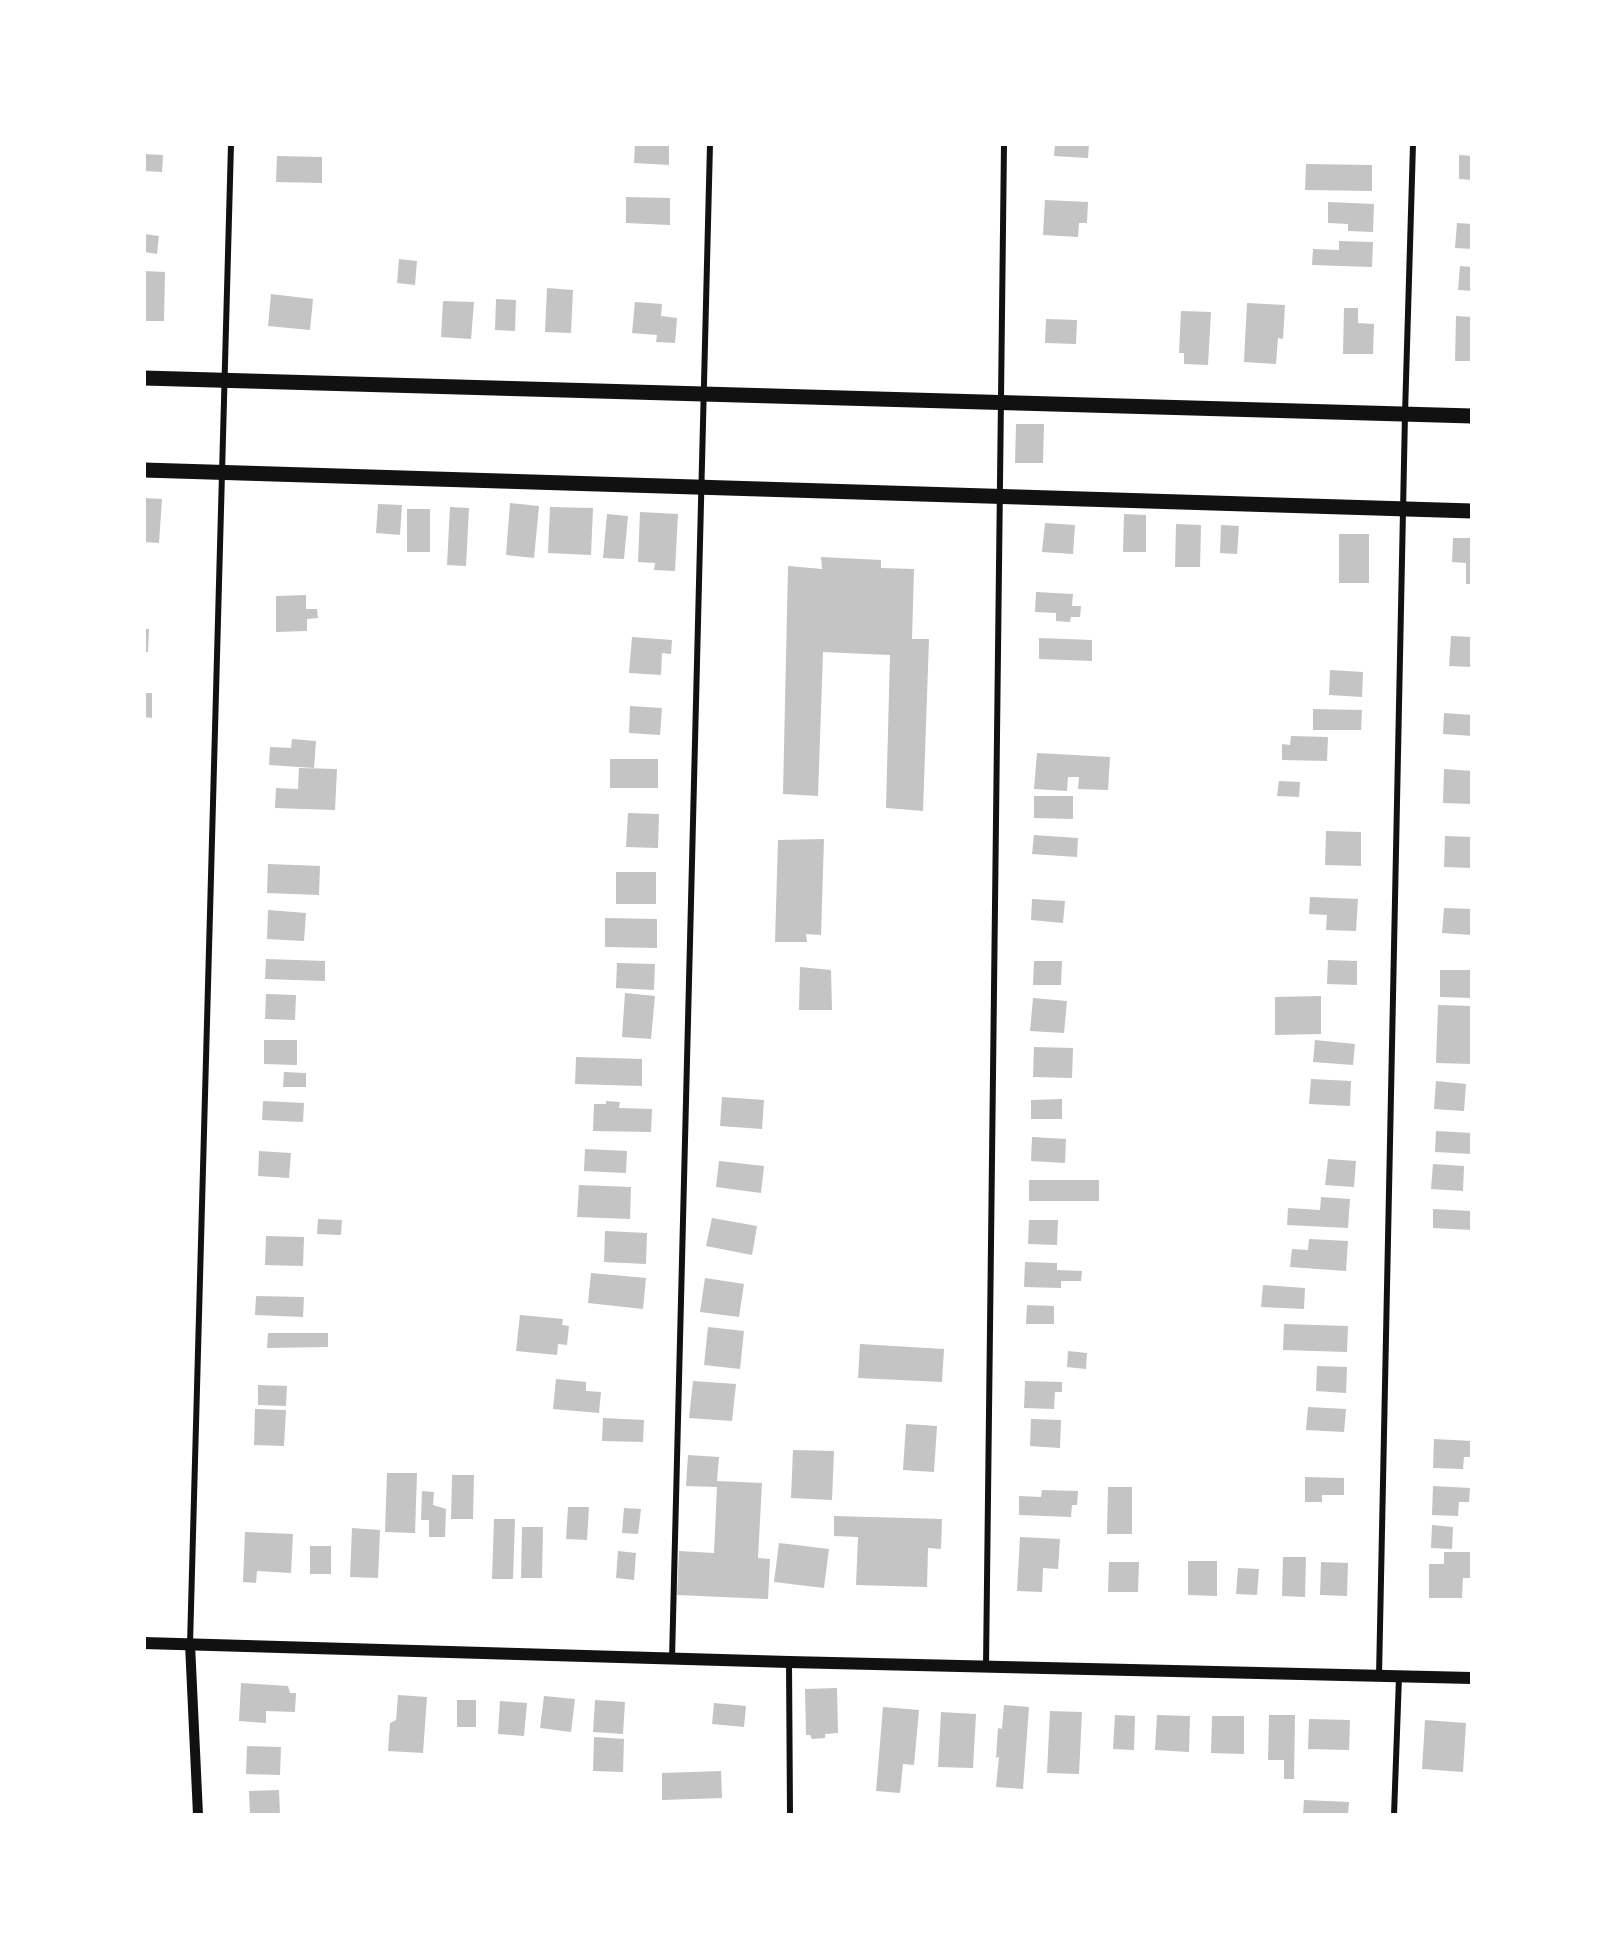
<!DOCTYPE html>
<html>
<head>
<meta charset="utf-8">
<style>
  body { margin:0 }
  #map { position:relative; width:1616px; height:1959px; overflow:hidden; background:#fff; font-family:Overpass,sans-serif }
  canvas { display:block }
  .frame { position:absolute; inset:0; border:146px solid #fff; pointer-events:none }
</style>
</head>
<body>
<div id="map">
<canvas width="1616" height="1959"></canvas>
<div class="frame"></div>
</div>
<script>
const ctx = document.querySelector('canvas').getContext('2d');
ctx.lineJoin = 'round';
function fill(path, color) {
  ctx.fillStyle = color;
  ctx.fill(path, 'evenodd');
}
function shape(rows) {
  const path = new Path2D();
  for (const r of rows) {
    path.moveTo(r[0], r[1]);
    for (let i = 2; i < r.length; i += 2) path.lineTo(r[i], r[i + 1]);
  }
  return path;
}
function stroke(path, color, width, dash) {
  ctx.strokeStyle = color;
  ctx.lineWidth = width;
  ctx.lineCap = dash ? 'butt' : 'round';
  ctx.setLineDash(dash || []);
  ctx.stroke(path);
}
fill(shape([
  [635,144,669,144,669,165,634,163],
  [1055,144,1089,144,1088,158,1054,156],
  [144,154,163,155,162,172,144,171],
  [1459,155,1472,156,1472,180,1459,179],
  [277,156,322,157,322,183,276,182],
  [1306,164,1372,165,1372,191,1305,190],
  [626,197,670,198,670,225,626,223],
  [1045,200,1088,202,1087,223,1079,223,1078,237,1043,235],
  [1328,202,1374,204,1373,232,1348,231,1348,224,1328,223],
  [1457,223,1472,224,1472,249,1455,248],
  [144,234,159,236,157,254,144,252],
  [1339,241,1373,242,1372,267,1312,265,1313,249,1339,250],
  [399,259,417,261,415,285,397,283],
  [1460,266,1472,267,1472,291,1458,290],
  [144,271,165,272,164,321,144,321],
  [547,288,573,290,571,333,545,332],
  [271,294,313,299,310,330,268,326],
  [496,299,516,300,515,331,495,330],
  [443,301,474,302,471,339,441,337],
  [635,302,662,304,661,316,677,318,675,343,656,342,657,335,632,333],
  [1247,303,1285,305,1283,339,1278,338,1276,364,1244,362],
  [1344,308,1358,308,1358,323,1374,324,1373,354,1343,354],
  [1181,311,1211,312,1208,365,1184,364,1184,353,1179,353],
  [1456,316,1472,317,1472,361,1455,361],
  [1046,319,1077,320,1076,344,1045,343],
  [1016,424,1044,424,1043,463,1015,463],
  [144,498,162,499,159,543,144,542],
  [510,503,539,506,534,558,506,555],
  [378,504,402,505,400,535,376,533],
  [450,507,469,508,466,566,447,565],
  [550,507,593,508,591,555,548,553],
  [407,509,430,509,430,552,407,552],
  [640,512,678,514,675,571,654,570,655,563,638,562],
  [607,514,628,516,624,559,603,558],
  [1124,514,1146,515,1146,552,1123,552],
  [1045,523,1075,525,1073,554,1042,552],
  [1176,524,1201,525,1200,567,1175,567],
  [1221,525,1239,526,1237,554,1220,553],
  [1339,534,1369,534,1369,583,1339,583],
  [1453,538,1472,538,1472,584,1466,584,1466,563,1452,562],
  [821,557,881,560,881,568,914,569,912,639,929,639,923,811,886,808,890,655,823,652,818,796,783,794,788,566,822,569],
  [1036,592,1073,594,1072,606,1081,606,1080,617,1071,617,1070,622,1056,621,1056,613,1035,612],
  [306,595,306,609,317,609,318,618,307,619,307,631,276,632,276,596],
  [144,629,149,629,148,652,144,652],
  [1451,636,1472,637,1472,667,1449,666],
  [632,637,672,640,671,654,662,653,661,675,629,673],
  [1039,638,1092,640,1092,661,1039,659],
  [1330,670,1363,672,1362,697,1329,695],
  [144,693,152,693,152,718,144,717],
  [630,706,662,708,660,735,629,733],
  [1313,709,1362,710,1361,730,1313,730],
  [1444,713,1472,715,1472,736,1443,734],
  [1291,736,1328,737,1327,761,1282,760,1282,744,1290,745],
  [292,739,316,741,314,768,269,765,270,747,291,748],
  [1037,753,1110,757,1108,790,1078,789,1079,777,1068,777,1067,791,1034,789],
  [610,759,658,759,658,788,610,788],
  [299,768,337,769,335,810,275,808,276,788,298,789],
  [1444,769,1472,771,1472,804,1443,803],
  [1279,781,1300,782,1299,797,1277,796],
  [1034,796,1073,796,1073,819,1034,818],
  [628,813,659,814,658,848,626,847],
  [1326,831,1361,832,1361,866,1325,865],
  [1034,835,1078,838,1077,857,1032,854],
  [1445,836,1472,837,1472,868,1444,867],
  [824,839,821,935,806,934,807,942,775,942,778,840],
  [268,864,320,866,319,895,267,893],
  [616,872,656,872,656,904,616,904],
  [1310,897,1358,899,1356,931,1326,930,1327,915,1309,914],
  [1032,899,1065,901,1063,923,1031,920],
  [1444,908,1472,909,1472,935,1442,933],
  [268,910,306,913,304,941,267,939],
  [605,918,657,919,657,948,605,947],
  [266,959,325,961,325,981,265,979],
  [1328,960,1357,961,1357,985,1327,984],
  [1034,961,1062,961,1061,985,1033,985],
  [617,963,655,964,654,990,616,988],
  [800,967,831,970,832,1010,799,1010],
  [1440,970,1472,970,1472,998,1440,997],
  [625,993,655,996,651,1039,622,1037],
  [266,994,296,995,295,1020,265,1019],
  [1321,996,1321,1034,1275,1035,1275,997],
  [1033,998,1067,1001,1064,1033,1030,1031],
  [1438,1005,1472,1006,1472,1064,1436,1063],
  [264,1040,297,1040,297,1065,264,1064],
  [1315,1040,1355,1044,1353,1065,1313,1062],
  [1034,1047,1073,1048,1072,1078,1033,1077],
  [576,1057,642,1059,642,1086,575,1084],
  [284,1072,306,1073,306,1087,283,1087],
  [1311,1079,1351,1081,1350,1106,1309,1104],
  [1436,1081,1466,1084,1464,1111,1434,1109],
  [722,1097,764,1100,762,1129,720,1126],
  [1062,1099,1062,1119,1031,1119,1031,1100],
  [263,1101,304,1103,303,1122,262,1120],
  [606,1101,620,1102,619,1108,652,1109,651,1132,593,1131,594,1104,606,1104],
  [1436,1131,1472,1133,1472,1154,1435,1152],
  [1032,1137,1066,1139,1065,1163,1031,1161],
  [585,1149,627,1151,626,1173,584,1171],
  [259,1151,291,1153,289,1178,258,1176],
  [1328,1159,1356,1161,1354,1187,1325,1185],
  [719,1161,764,1166,761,1193,716,1187],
  [1433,1164,1464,1166,1463,1191,1431,1189],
  [1029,1180,1099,1180,1099,1201,1029,1201],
  [579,1185,631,1187,630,1219,577,1217],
  [1321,1197,1350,1199,1348,1228,1287,1225,1288,1208,1320,1210],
  [1433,1209,1472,1211,1472,1230,1433,1228],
  [712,1218,757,1226,752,1255,706,1246],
  [318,1219,342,1220,341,1235,317,1234],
  [1029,1220,1058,1220,1057,1245,1028,1244],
  [605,1231,647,1233,646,1264,604,1262],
  [266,1236,304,1237,303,1266,265,1265],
  [1309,1239,1348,1241,1346,1271,1290,1267,1292,1249,1308,1250],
  [1025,1262,1057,1263,1057,1270,1082,1271,1081,1281,1061,1281,1061,1288,1024,1287],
  [591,1273,646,1278,643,1309,588,1303],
  [705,1278,744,1284,739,1317,700,1312],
  [1263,1285,1305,1288,1304,1309,1261,1307],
  [256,1296,304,1297,303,1317,255,1315],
  [1027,1305,1054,1306,1054,1324,1026,1324],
  [520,1315,563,1319,562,1325,569,1326,567,1345,558,1344,557,1355,516,1351],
  [1284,1324,1348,1326,1347,1352,1283,1350],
  [708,1327,744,1331,740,1369,704,1365],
  [268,1333,328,1333,328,1347,267,1348],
  [860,1344,944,1349,942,1382,858,1378],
  [1068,1351,1087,1353,1086,1369,1067,1367],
  [1317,1366,1347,1367,1346,1393,1316,1391],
  [556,1379,586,1382,586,1391,601,1392,599,1413,553,1409],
  [693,1381,736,1384,732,1421,689,1418],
  [1025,1381,1062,1382,1062,1392,1055,1392,1054,1409,1024,1408],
  [258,1385,287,1386,286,1406,258,1405],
  [1308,1407,1346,1409,1344,1432,1306,1430],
  [255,1409,286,1410,284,1446,254,1445],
  [603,1418,644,1420,643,1442,602,1441],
  [1031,1419,1061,1420,1060,1448,1030,1446],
  [906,1424,937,1426,934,1472,903,1470],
  [1434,1439,1472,1441,1472,1457,1464,1457,1463,1469,1433,1468],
  [793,1450,834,1451,832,1500,791,1498],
  [688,1455,719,1457,717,1481,762,1483,758,1558,770,1559,768,1599,677,1595,679,1551,714,1553,717,1487,686,1486],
  [387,1473,417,1473,415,1533,385,1532],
  [452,1475,474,1475,473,1519,451,1519],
  [1305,1477,1344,1478,1344,1495,1322,1495,1322,1502,1305,1502],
  [1433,1486,1470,1488,1469,1502,1459,1502,1458,1516,1432,1515],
  [1108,1487,1132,1487,1132,1534,1107,1534],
  [1042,1490,1078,1491,1077,1505,1072,1505,1071,1517,1019,1515,1019,1496,1041,1497],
  [422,1491,434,1492,433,1505,446,1509,445,1537,429,1537,429,1520,421,1520],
  [568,1507,589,1507,587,1540,566,1539],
  [624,1508,641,1509,638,1534,622,1533],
  [834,1516,942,1519,941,1549,928,1548,927,1587,856,1585,858,1537,834,1536],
  [494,1519,515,1519,513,1579,492,1579],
  [1432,1525,1453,1527,1452,1549,1431,1548],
  [522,1527,543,1527,542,1578,521,1578],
  [352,1528,380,1530,378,1578,350,1577],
  [245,1532,293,1534,291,1573,257,1571,256,1583,243,1582],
  [1020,1537,1060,1539,1058,1569,1043,1568,1042,1592,1017,1591],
  [779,1543,829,1549,824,1588,774,1582],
  [310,1546,331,1546,331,1574,310,1574],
  [618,1551,636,1553,634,1580,616,1578],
  [1444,1552,1472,1552,1472,1578,1463,1578,1462,1598,1429,1598,1429,1564,1444,1564],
  [1283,1557,1306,1557,1305,1597,1282,1596],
  [1188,1561,1217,1561,1217,1596,1188,1595],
  [1109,1562,1139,1562,1138,1592,1108,1592],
  [1321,1562,1348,1563,1347,1596,1320,1595],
  [1238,1568,1259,1569,1257,1595,1236,1594],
  [241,1683,288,1686,290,1693,296,1693,295,1712,266,1711,266,1723,239,1721],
  [837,1688,838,1733,825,1734,825,1738,812,1739,810,1735,806,1735,805,1689],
  [398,1695,427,1697,423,1753,388,1751,390,1723,396,1720],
  [544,1696,575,1699,571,1732,540,1728],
  [457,1700,476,1700,476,1727,457,1727],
  [595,1700,625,1702,623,1734,593,1732],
  [500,1701,527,1703,524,1736,498,1734],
  [714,1703,746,1706,744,1727,712,1724],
  [1004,1705,1029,1707,1023,1789,996,1787,999,1757,996,1758,998,1728,1002,1729],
  [883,1707,919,1710,914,1765,903,1764,900,1793,876,1791],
  [1050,1711,1082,1712,1079,1774,1047,1773],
  [941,1712,976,1714,973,1768,938,1767],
  [1115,1715,1135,1716,1134,1750,1113,1749],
  [1157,1715,1190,1716,1189,1752,1155,1750],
  [1269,1715,1295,1715,1294,1779,1284,1779,1284,1760,1268,1760],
  [1212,1716,1244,1716,1244,1754,1211,1753],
  [1309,1719,1350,1720,1349,1750,1308,1749],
  [1425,1720,1466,1723,1463,1772,1422,1769],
  [594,1737,624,1739,623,1772,593,1771],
  [247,1746,281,1747,280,1775,246,1774],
  [721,1771,722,1798,662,1800,662,1773],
  [279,1790,280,1815,250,1815,249,1791],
  [1304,1800,1349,1802,1348,1815,1303,1815]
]), '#c4c4c4');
stroke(shape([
  [190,1644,231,144],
  [672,1658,710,144],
  [789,1662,790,1815],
  [986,1666,1004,144],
  [1379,1676,1405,414,1413,144],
  [1394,1815,1399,1677]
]), '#111', 6);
stroke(shape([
  [190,1644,198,1815]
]), '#111', 10);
stroke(shape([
  [144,1643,789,1662,1472,1678]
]), '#111', 12);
stroke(shape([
  [144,378,1472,416],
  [144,470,1472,511]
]), '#111', 15);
</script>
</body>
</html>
